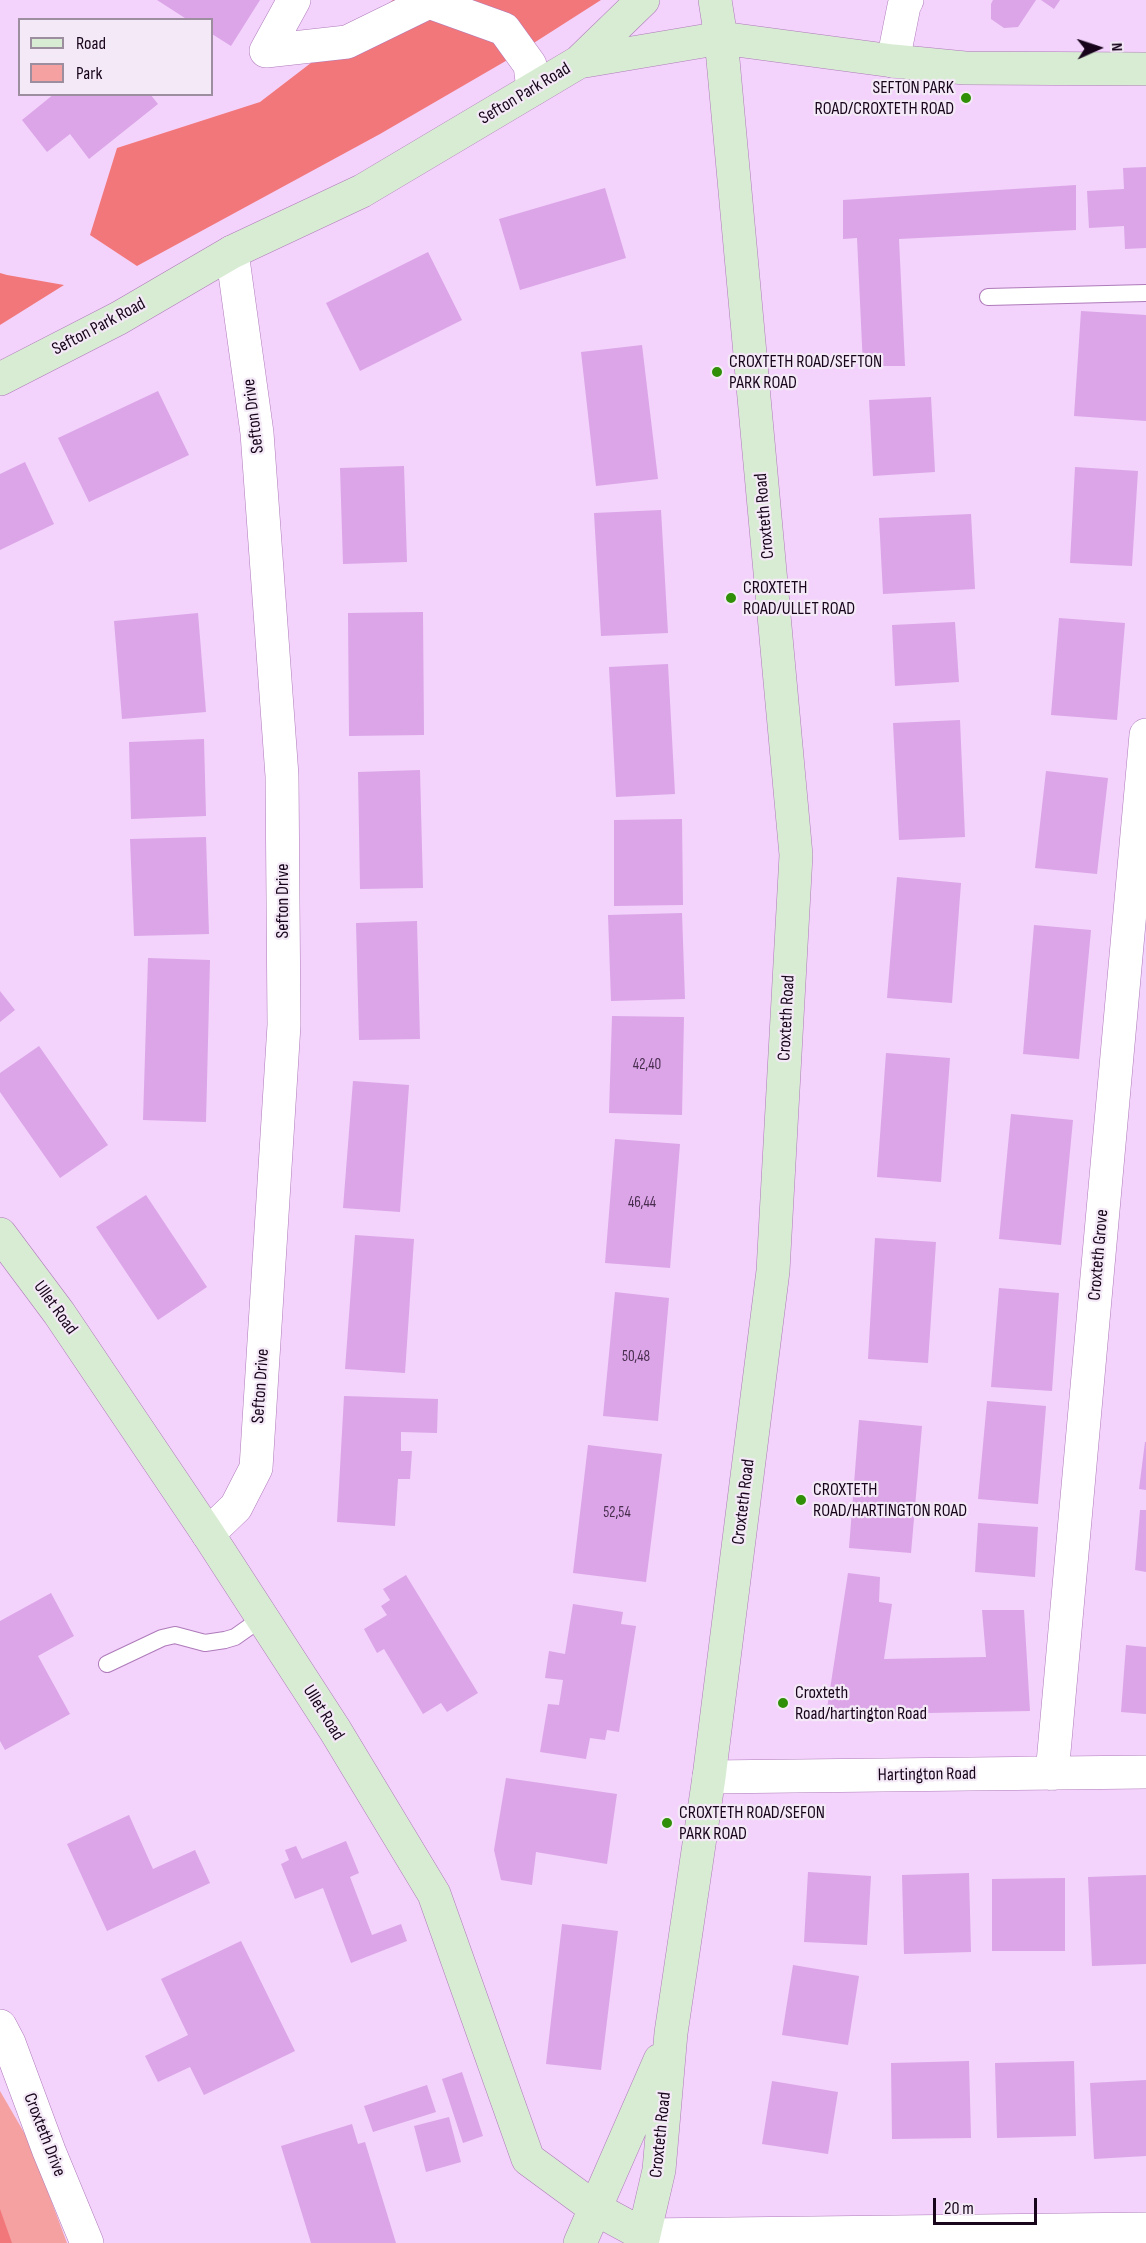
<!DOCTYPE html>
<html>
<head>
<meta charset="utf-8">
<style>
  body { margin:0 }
  #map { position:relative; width:1146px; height:2243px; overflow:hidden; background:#f3d3fb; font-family:"Sofia Sans Condensed",sans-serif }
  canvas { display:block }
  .legend { position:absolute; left:18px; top:18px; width:195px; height:78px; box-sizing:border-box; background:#f4e9f6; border:2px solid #9c8e9f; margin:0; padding:8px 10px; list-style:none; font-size:18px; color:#18051c }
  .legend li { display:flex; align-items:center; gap:12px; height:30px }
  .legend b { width:30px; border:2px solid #9c8e9f }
  .north { position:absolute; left:1068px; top:18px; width:60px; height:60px; -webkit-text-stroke:4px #f4e9f6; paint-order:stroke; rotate:87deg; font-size:16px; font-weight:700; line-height:24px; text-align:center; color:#18051c }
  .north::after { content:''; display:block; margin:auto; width:21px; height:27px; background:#18051c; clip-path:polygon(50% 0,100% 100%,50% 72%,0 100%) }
  .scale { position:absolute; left:933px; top:2198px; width:104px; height:27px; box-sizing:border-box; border:3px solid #18051c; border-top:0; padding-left:8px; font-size:18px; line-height:21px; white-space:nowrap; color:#18051c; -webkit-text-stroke:4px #f4e9f6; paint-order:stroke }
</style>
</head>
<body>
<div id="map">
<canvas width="1146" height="2243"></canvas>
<ul class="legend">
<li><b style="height:8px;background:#d8ecd3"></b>Road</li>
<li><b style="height:16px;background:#f5a1a1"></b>Park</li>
</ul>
<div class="north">N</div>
<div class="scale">20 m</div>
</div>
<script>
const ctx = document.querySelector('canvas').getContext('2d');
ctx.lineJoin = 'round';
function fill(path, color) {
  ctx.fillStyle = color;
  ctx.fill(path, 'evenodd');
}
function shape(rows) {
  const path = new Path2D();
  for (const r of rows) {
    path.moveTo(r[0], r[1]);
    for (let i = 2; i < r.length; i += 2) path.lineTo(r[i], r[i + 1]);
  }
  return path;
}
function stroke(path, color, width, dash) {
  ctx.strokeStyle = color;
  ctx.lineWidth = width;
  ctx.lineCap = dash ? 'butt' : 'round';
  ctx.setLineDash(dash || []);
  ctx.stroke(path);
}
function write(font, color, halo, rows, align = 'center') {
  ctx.font = font + ' "Sofia Sans Condensed",sans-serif';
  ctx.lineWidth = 4.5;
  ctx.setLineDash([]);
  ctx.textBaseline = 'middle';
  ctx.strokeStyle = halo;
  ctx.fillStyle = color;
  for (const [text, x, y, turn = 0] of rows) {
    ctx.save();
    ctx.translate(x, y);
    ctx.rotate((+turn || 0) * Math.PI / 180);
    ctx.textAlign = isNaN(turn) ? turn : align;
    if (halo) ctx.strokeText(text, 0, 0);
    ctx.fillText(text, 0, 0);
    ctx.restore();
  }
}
fill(shape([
  [0,2091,29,2141,67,2243,0,2243]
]), '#f5a1a1');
fill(shape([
  [393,0,601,0,504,62,380,134,137,266,90,235,117,148,260,102],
  [0,273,7,275,64,285,0,325],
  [0,2209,12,2243,0,2243]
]), '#f2777b');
fill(shape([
  [157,0,260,0,231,46,212,34,212,20,188,20],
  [993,0,1036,0,1018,27,1004,28,991,19,991,4],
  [1041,0,1060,0,1054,9],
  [54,94,150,94,158,104,89,159,70,134,47,152,22,120],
  [1146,167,1146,248,1125,249,1124,226,1089,228,1087,191,1124,189,1123,168],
  [1076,185,1076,230,899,239,905,366,863,366,857,238,843,239,843,200],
  [605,188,626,258,520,290,499,219],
  [428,252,462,320,360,371,326,303],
  [1081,311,1146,315,1146,421,1074,416],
  [642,345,658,479,596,486,581,352],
  [158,391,189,455,89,502,58,438],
  [931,397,935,472,873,476,869,400],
  [25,462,54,524,0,550,0,474],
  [404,466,407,562,343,564,340,468],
  [1075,467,1138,471,1132,566,1070,563],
  [661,510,668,633,601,636,594,513],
  [971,514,975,589,883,594,879,518],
  [423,612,424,735,349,736,348,613],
  [198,613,206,712,122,719,114,621],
  [1059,618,1125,623,1117,720,1051,715],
  [955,622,959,682,895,686,892,625],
  [668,664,675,794,616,797,609,667],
  [960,720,965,837,899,840,893,723],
  [204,739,206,816,131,819,129,742],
  [420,770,423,888,360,889,358,772],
  [1046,771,1108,778,1097,874,1035,868],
  [682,819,683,905,614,906,614,820],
  [206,837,209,934,134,936,130,839],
  [897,877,961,883,952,1003,887,998],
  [682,913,685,999,611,1001,608,915],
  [417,921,420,1039,359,1040,356,923],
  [1034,925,1091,930,1079,1059,1023,1054],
  [148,958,210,960,206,1122,143,1120],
  [0,991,15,1010,0,1022],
  [612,1016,684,1017,682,1115,609,1113],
  [39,1046,108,1145,60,1178,0,1092,0,1073],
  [886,1053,950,1058,941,1182,877,1177],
  [353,1081,409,1085,400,1212,343,1208],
  [1011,1114,1073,1120,1061,1245,999,1239],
  [615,1139,680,1144,670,1268,605,1263],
  [146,1195,207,1287,158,1320,96,1227],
  [355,1235,414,1239,405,1373,345,1369],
  [875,1238,936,1242,928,1363,868,1359],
  [999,1288,1059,1293,1052,1391,991,1387],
  [615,1292,669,1298,658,1421,603,1416],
  [344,1396,438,1399,437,1433,401,1432,401,1451,412,1451,410,1479,398,1479,395,1526,337,1522],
  [987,1401,1046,1406,1038,1504,978,1499],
  [859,1420,922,1426,911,1553,849,1548],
  [1145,1442,1146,1442,1146,1490,1139,1489],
  [588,1445,662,1454,646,1582,573,1573],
  [1140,1510,1146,1510,1146,1572,1135,1570],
  [978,1523,1038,1527,1035,1577,975,1572],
  [848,1573,880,1577,879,1602,892,1604,884,1659,986,1657,982,1610,1024,1610,1030,1711,826,1715],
  [406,1575,478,1693,447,1712,441,1703,423,1714,384,1649,377,1653,364,1629,387,1615,381,1606,390,1600,383,1589],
  [51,1593,74,1636,38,1656,70,1714,5,1750,0,1741,0,1621],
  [573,1604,623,1612,621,1624,636,1626,619,1732,607,1730,605,1740,590,1738,586,1759,540,1752,548,1704,559,1705,563,1680,545,1678,549,1651,565,1654],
  [1126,1645,1146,1647,1146,1714,1121,1712],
  [506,1778,617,1794,607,1864,536,1852,532,1885,501,1880,494,1850],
  [129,1815,153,1869,195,1850,210,1883,107,1931,67,1844],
  [346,1841,359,1873,350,1877,372,1935,401,1924,407,1941,351,1963,323,1888,295,1899,281,1864,289,1860,285,1850,296,1846,302,1859],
  [808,1872,871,1876,867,1945,804,1942],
  [969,1873,971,1952,904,1954,902,1875],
  [1146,1875,1146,1964,1092,1966,1088,1877],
  [1065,1878,1065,1951,992,1951,992,1879],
  [562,1924,618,1931,601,2070,546,2064],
  [241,1941,295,2051,204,2095,190,2067,158,2082,145,2056,188,2035,161,1979],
  [793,1965,859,1976,848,2045,782,2035],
  [969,2061,971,2138,892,2139,891,2063],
  [1074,2061,1076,2136,997,2138,995,2063],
  [462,2072,483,2136,463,2143,442,2079],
  [1146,2080,1146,2156,1094,2159,1090,2083],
  [772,2081,838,2092,828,2154,762,2144],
  [427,2085,436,2112,373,2132,364,2106],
  [449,2117,461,2162,426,2172,414,2126],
  [352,2124,358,2144,365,2142,396,2243,311,2243,281,2146]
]), '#dba5e8');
const service = shape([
  [988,297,1146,293],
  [107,1664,162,1638,175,1635,205,1643,225,1640,235,1637,262,1618]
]);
const minor = shape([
  [294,0,266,51,347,42,429,2,504,29,530,65,533,89],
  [893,61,904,6,907,0],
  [208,1534,236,1507,256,1468,284,1025,282,776,257,433,232,252],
  [1052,1774,1146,735],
  [709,1777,1146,1772],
  [644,2235,1146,2229]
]);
const tertiary = shape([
  [0,2026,9,2043,49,2151,87,2243]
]);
const secondary = shape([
  [579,62,643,0],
  [0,379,119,318,232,252,362,191,579,62,721,38,893,61,965,68,1146,69],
  [0,1234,59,1313,208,1534,335,1730,434,1894,528,2159,596,2209,644,2235],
  [580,2243,660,2060],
  [642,2243,659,2170,671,2033,709,1777,773,1271,796,855,721,38,715,0]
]);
stroke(service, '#ae7aba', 18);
stroke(minor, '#ae7aba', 34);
stroke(tertiary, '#ae7aba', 34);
stroke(secondary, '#ae7aba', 34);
stroke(service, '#fff', 16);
stroke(minor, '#fff', 33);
stroke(tertiary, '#fff', 33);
stroke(secondary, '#d8ecd3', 33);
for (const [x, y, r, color] of [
  [966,98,6,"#2f8f06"],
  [717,372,6,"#2f8f06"],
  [731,598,6,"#2f8f06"],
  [801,1500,6,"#2f8f06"],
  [783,1703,6,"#2f8f06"],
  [667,1823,6,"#2f8f06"]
]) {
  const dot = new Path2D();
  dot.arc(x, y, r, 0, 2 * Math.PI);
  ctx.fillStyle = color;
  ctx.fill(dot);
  stroke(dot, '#f4e9f6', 2);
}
write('15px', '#492d4f', null, [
  ["42,40",647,1065],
  ["46,44",642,1203],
  ["50,48",636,1357],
  ["52,54",617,1513]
]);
write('18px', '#18051c', '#f4e9f6', [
  ["SEFTON PARK",954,88,"right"],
  ["ROAD/CROXTETH ROAD",954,109,"right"],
  ["CROXTETH ROAD/SEFTON",729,362],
  ["PARK ROAD",729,383],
  ["CROXTETH",743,588],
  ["ROAD/ULLET ROAD",743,609],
  ["CROXTETH",813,1490],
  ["ROAD/HARTINGTON ROAD",813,1511],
  ["Croxteth",795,1693],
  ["Road/hartington Road",795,1714],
  ["CROXTETH ROAD/SEFON",679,1813],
  ["PARK ROAD",679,1834]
], 'left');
write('18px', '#18051c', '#f4e9f6', [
  ["Sefton Park Road",525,94,-31],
  ["Sefton Park Road",99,327,-28],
  ["Sefton Drive",254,416,-97],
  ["Croxteth Road",765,516,-95],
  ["Sefton Drive",283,901,-90],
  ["Croxteth Road",787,1018,-87],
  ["Croxteth Grove",1099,1255,-85],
  ["Ullet Road",55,1308,54],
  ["Sefton Drive",261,1386,-86],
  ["Croxteth Road",744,1502,-83],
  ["Ullet Road",323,1713,58],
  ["Hartington Road",927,1775,-1],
  ["Croxteth Drive",44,2135,69],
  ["Croxteth Road",661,2135,-84]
]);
</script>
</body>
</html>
